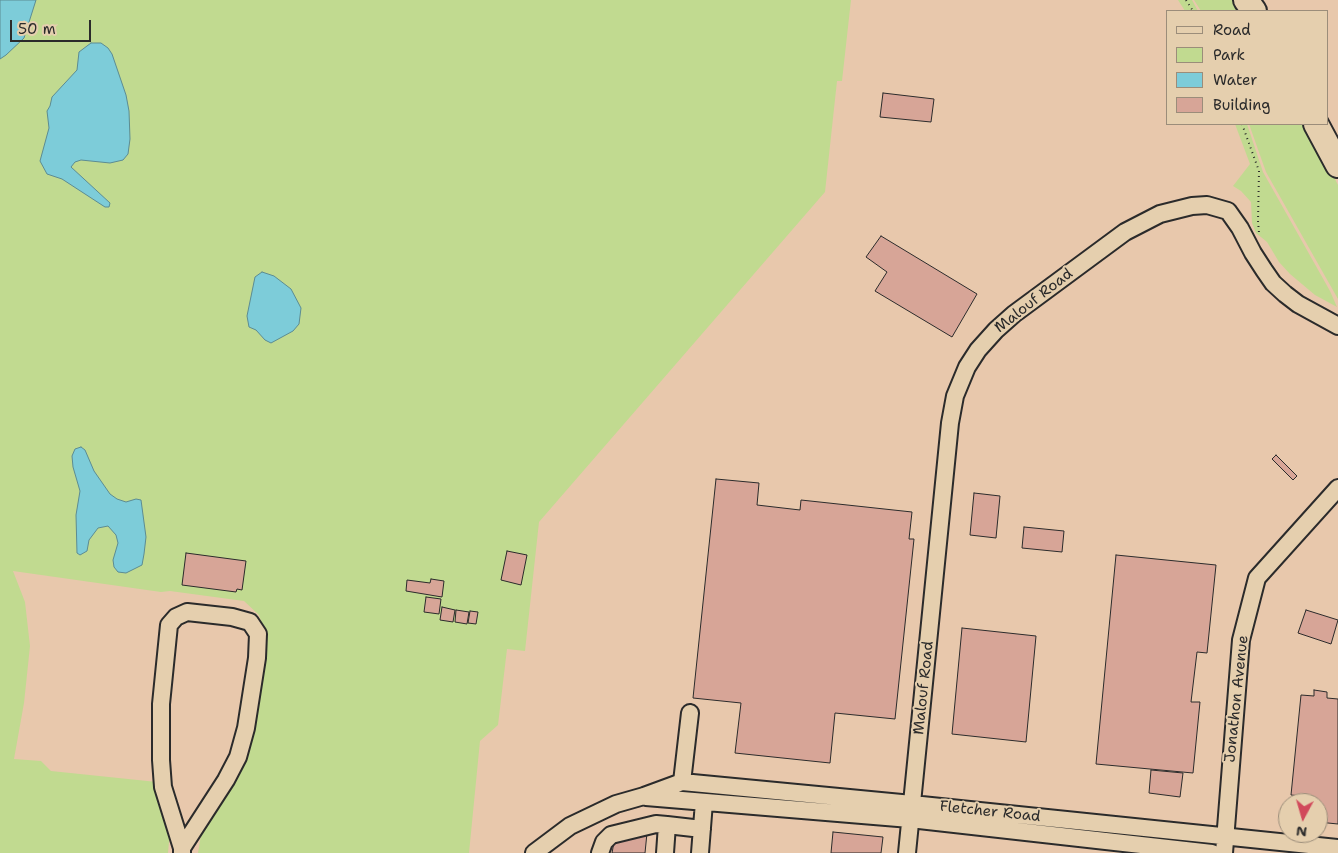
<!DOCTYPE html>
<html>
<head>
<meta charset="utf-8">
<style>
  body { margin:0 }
  #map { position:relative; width:1338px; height:853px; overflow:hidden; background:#e8c8ac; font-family:"Shantell Sans",sans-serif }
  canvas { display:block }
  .legend { position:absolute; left:1166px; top:10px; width:162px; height:115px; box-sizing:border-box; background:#e5cfae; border:1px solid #9b8d7a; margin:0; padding:6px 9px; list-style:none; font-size:15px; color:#2b2b2b }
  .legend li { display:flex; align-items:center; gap:10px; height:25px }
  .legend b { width:25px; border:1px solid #9b8d7a }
  .north { position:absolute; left:1278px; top:793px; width:50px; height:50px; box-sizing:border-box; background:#e5cfae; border:1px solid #9b8d7a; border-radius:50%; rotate:186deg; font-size:14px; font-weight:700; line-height:20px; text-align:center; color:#2b2b2b }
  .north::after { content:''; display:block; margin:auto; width:18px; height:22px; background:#d1495b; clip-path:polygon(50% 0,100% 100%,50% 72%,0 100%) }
  .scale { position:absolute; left:10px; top:20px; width:81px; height:22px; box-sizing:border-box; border:2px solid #2b2b2b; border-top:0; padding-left:6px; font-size:15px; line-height:18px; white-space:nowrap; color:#2b2b2b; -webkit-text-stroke:4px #e5cfae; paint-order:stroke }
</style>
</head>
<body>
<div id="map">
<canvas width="1338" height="853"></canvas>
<ul class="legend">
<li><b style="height:6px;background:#e5cfae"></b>Road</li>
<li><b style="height:14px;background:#c1da90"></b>Park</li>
<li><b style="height:14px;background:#7dccd9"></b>Water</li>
<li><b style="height:14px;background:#d7a597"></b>Building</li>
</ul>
<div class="north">N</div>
<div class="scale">50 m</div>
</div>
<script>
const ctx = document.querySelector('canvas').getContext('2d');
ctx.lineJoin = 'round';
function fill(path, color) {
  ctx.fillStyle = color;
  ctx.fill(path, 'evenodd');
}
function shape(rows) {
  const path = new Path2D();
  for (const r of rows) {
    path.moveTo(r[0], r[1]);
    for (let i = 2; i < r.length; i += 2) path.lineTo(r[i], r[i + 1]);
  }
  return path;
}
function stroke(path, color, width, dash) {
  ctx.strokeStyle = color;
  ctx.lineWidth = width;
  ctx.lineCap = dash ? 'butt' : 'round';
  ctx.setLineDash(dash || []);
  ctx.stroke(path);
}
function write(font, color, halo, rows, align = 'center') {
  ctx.font = font + ' "Shantell Sans",sans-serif';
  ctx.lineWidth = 4;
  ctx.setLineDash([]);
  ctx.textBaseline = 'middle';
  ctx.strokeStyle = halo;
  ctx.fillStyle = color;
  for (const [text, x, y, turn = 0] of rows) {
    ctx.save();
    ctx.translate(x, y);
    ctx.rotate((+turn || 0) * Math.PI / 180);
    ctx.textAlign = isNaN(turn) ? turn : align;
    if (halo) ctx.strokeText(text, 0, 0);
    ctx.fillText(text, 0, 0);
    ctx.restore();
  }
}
fill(shape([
  [0,0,851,0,842,81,837,81,825,192,539,522,525,651,507,649,498,725,480,741,469,853,198,853,203,823,231,783,265,634,259,615,244,601,170,591,161,592,13,571,25,602,30,646,24,703,14,759,41,761,51,771,157,782,170,831,168,853,0,853],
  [1178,0,1192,0,1198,11,1185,11],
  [1194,0,1234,0,1242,11,1201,11],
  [1235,124,1247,124,1263,172,1330,291,1337,307,1315,295,1290,274,1279,262,1267,242,1256,233,1252,223,1251,202,1241,191,1233,186,1250,164],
  [1249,124,1307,124,1338,185,1338,299,1266,172]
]), '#c1da90');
const water = shape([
  [0,0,36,0,24,38,6,55,0,59,0,0],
  [91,43,101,43,108,48,112,54,126,95,129,111,130,139,128,154,123,160,110,163,81,160,75,162,71,167,110,203,109,207,105,207,62,179,47,174,40,161,49,128,47,111,50,106,52,97,77,70,79,52,91,43],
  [262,272,274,276,291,289,301,308,299,324,293,331,271,343,265,340,256,330,249,327,247,316,255,277,262,272],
  [81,447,85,450,94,471,110,494,117,499,126,502,136,499,141,500,146,537,144,554,142,565,126,573,118,572,114,567,113,560,118,543,116,535,108,526,98,528,89,540,87,551,80,555,77,553,76,515,80,491,73,467,72,456,75,449,81,447]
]);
fill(water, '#7dccd9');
stroke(water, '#5c8c93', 1);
const building = shape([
  [883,93,934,99,931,122,880,117,883,93],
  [881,236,977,294,952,337,875,291,887,272,866,257,881,236],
  [1276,455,1297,476,1293,480,1272,459,1276,455],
  [716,479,759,483,757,505,800,510,801,500,912,512,909,539,914,539,895,719,835,713,830,763,735,753,741,703,693,698,716,479],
  [974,493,1000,496,996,538,970,535,974,493],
  [1024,527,1064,531,1062,552,1022,548,1024,527],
  [507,551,527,555,521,585,501,580,507,551],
  [186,553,246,561,242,590,237,589,236,592,182,585,186,553],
  [1116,555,1216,565,1207,653,1197,652,1191,702,1200,702,1193,773,1096,764,1116,555],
  [431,579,444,581,442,597,406,591,407,580,430,583,431,579],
  [426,597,441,599,439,614,424,612,426,597],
  [442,607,455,610,453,622,440,620,442,607],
  [456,610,469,612,467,624,455,622,456,610],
  [1306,610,1338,620,1331,644,1298,633,1306,610],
  [470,611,478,612,476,624,468,623,470,611],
  [962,628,1036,636,1026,742,952,734,962,628],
  [1314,690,1327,692,1327,698,1338,699,1338,824,1318,822,1318,803,1300,803,1301,796,1291,795,1301,695,1314,696,1314,690],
  [1151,770,1183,773,1180,797,1149,793,1151,770],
  [833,832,883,837,881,853,831,853,833,832],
  [647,833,645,853,612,853,614,842,647,833]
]);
fill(building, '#d7a597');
stroke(building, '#2b2b2b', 1);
const minor = shape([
  [682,782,690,713],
  [646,797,910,819,1212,853],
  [667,825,702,829],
  [182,853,182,848,163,787,161,760,161,704,169,625,176,617,187,612,232,617,250,622,258,634,257,658,246,728,238,757,226,780,182,848],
  [534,853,570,826,616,804,644,796,682,782,912,804,1338,848],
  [600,853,604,842,611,835,656,824,667,825,665,853],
  [700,853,704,802],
  [907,853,950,423,955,396,967,367,978,350,996,330,1014,314,1125,232,1160,214,1192,206,1207,205,1228,211,1240,228,1253,253,1264,270,1273,283,1285,294,1298,304,1338,326],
  [1224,853,1241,640,1257,578,1338,488]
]);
const highway = shape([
  [1246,0,1254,11],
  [1316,124,1338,165]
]);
stroke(minor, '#2b2b2b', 20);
stroke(highway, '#2b2b2b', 28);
stroke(shape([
  [1186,0,1193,11],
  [1242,124,1259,171,1258,221,1259,233]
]), '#2b2b2b', 2, [1, 4]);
stroke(minor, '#e5cfae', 16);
stroke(highway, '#e5cfae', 24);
write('15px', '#2b2b2b', '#e5cfae', [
  ["Malouf Road",1034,301,-38],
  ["Malouf Road",924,688,-84],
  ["Jonathon Avenue",1237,699,-84],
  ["Fletcher Road",990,812,6]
]);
</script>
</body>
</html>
